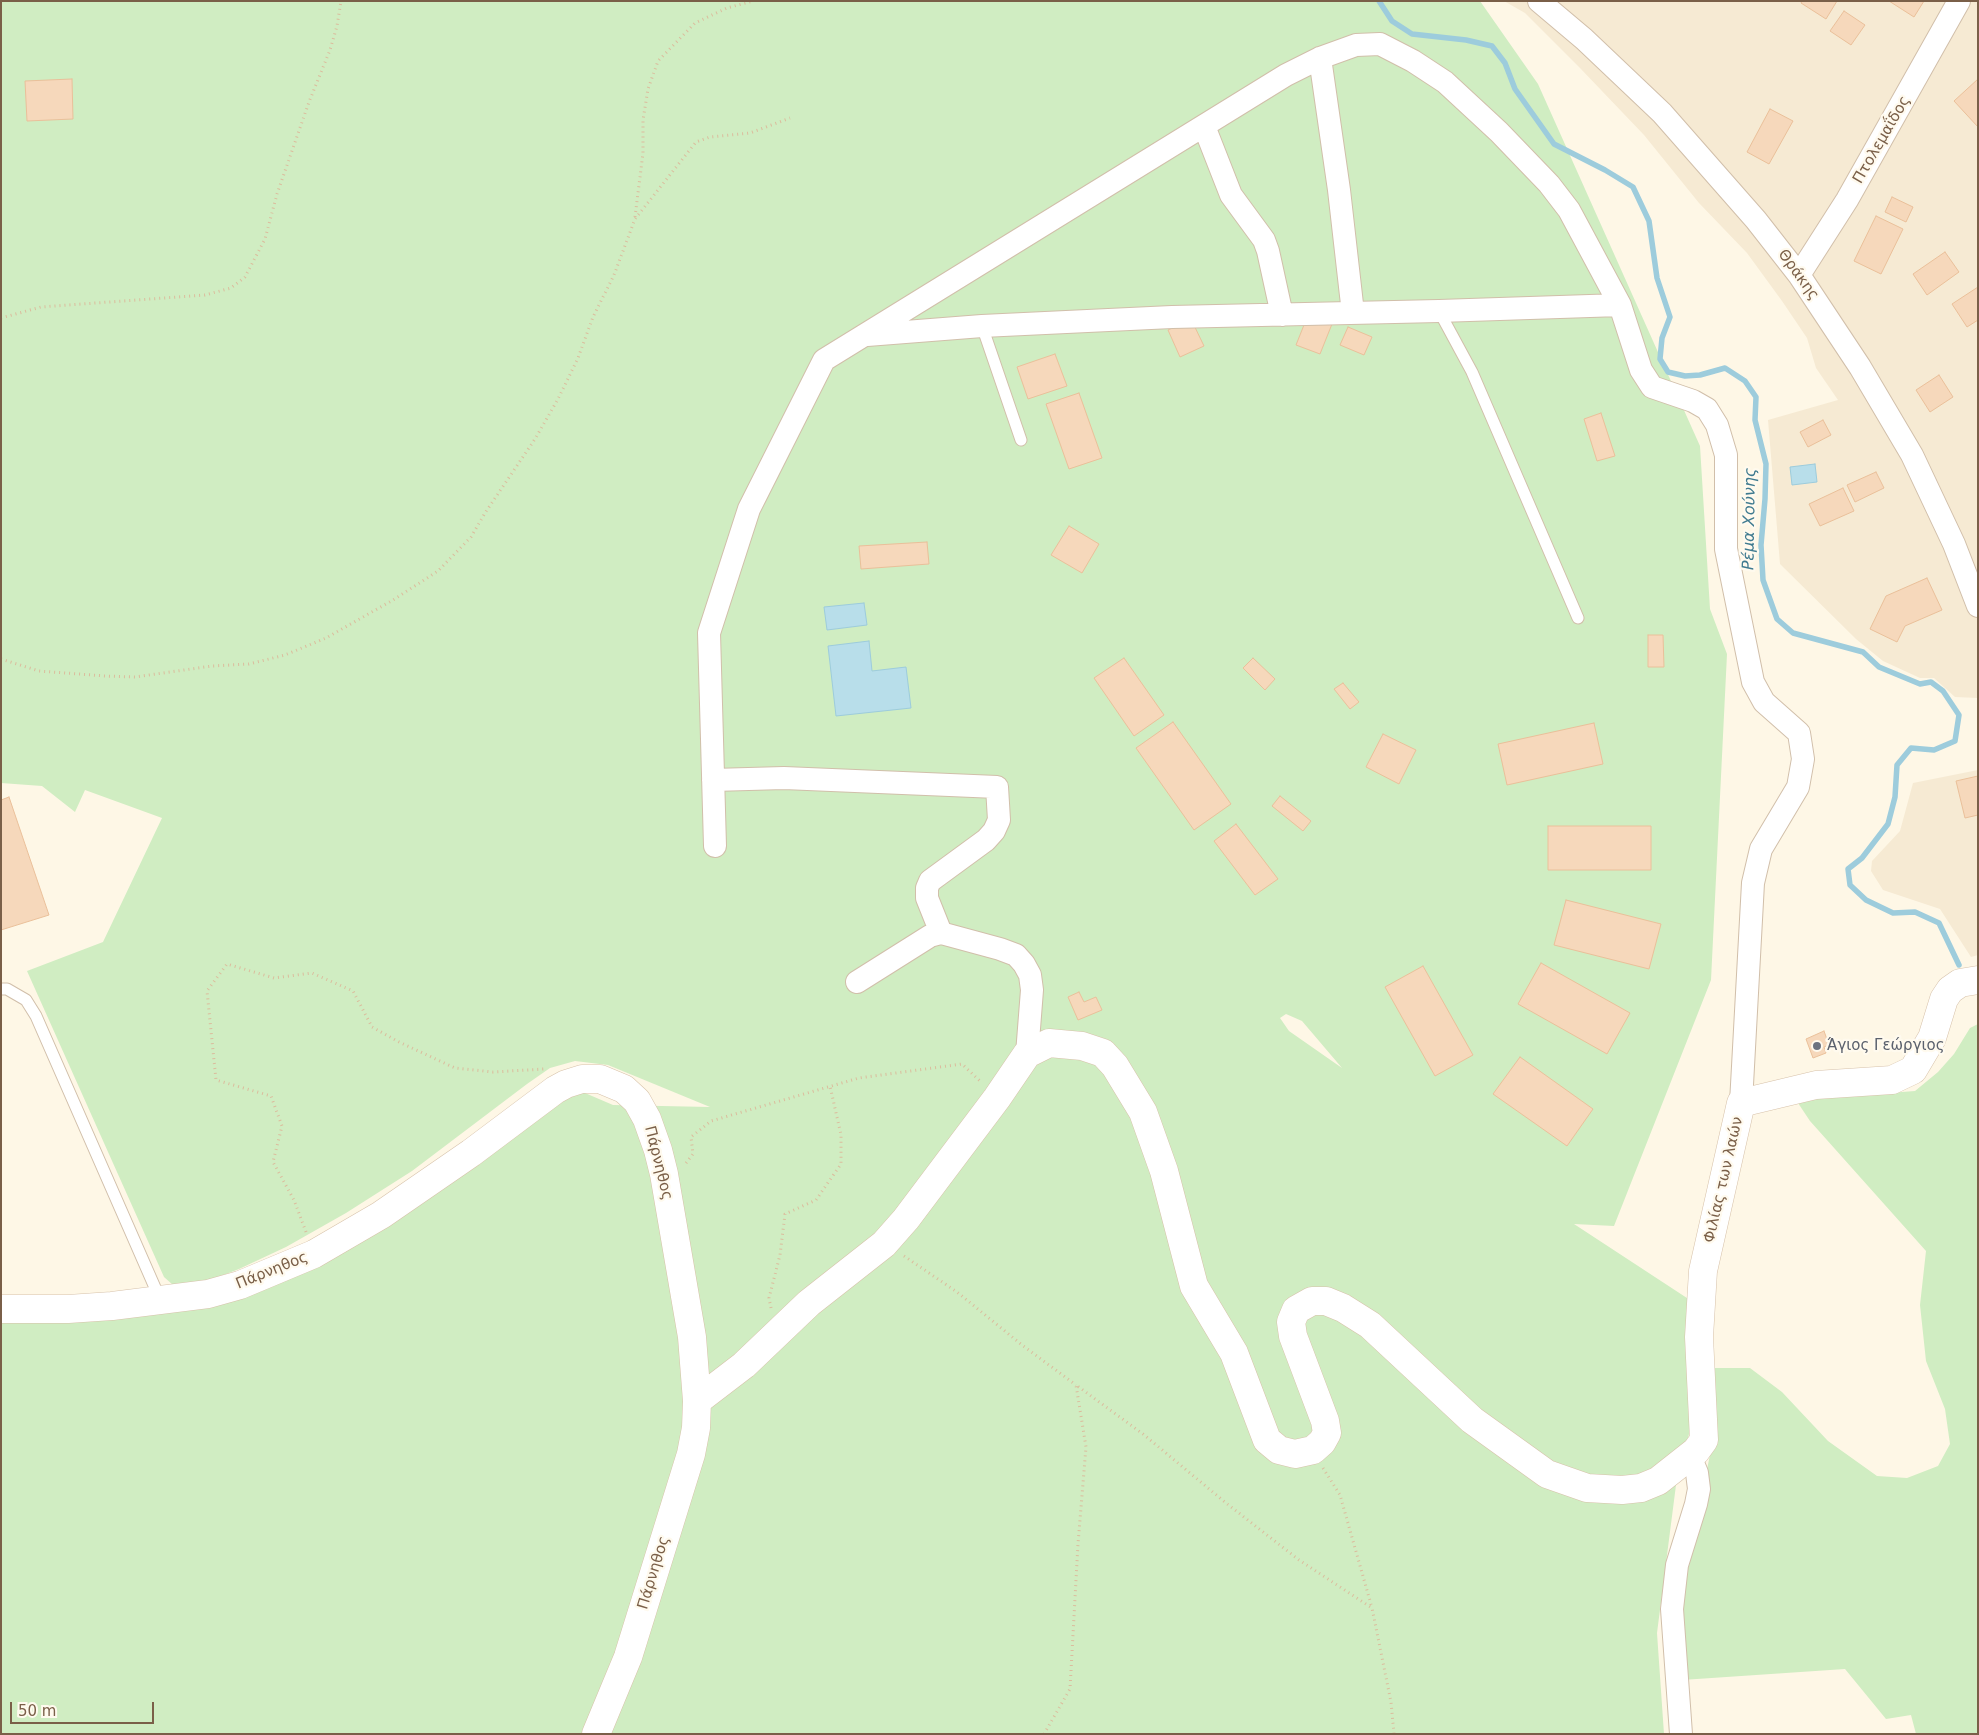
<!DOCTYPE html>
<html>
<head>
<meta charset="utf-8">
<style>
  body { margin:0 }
  #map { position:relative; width:1979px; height:1735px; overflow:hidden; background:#fef7e6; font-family:"DejaVu Sans",sans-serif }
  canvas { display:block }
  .frame { position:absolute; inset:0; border:2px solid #7a5f48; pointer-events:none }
  .scale { position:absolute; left:10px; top:1702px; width:144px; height:22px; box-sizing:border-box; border:2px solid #7a5f48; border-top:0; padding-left:6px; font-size:15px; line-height:18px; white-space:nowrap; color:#7a5f48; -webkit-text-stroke:4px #fffaee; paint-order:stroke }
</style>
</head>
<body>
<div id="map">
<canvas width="1979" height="1735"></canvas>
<div class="frame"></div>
<div class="scale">50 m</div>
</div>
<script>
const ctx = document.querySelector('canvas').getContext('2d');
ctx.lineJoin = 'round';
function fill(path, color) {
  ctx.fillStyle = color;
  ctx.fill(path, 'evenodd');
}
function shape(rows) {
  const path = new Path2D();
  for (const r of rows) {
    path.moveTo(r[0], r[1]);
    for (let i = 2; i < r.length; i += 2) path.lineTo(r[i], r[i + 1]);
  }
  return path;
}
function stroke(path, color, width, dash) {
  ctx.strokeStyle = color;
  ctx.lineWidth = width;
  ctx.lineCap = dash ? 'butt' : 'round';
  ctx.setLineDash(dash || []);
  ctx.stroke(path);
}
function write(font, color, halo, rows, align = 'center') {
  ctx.font = font + ' "DejaVu Sans",sans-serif';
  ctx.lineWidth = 4.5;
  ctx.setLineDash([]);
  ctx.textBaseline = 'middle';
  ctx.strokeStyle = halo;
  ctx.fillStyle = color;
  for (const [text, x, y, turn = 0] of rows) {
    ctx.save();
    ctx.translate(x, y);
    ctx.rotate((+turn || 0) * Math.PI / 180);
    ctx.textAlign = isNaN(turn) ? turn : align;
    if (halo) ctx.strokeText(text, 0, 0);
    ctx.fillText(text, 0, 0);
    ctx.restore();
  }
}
fill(shape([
  [1504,1,1978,1,1978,698,1955,697,1934,678,1920,678,1883,661,1856,639,1780,564,1768,420,1838,400,1816,368,1807,338,1782,301,1747,253,1699,203,1644,135,1580,68,1525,13],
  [1978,770,1978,955,1971,957,1940,909,1883,890,1871,871,1872,861,1900,831,1913,783]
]), '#f6ead3');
fill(shape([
  [1,1,1480,1,1538,84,1700,446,1710,609,1727,654,1711,980,1614,1226,1574,1224,1690,1300,1689,1434,1676,1485,1657,1633,1664,1734,1,1734,1,1316,297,1271,562,1093,585,1093,613,1105,710,1107,608,1065,575,1061,550,1068,527,1084,412,1171,346,1213,286,1247,239,1269,208,1281,173,1285,164,1277,27,971,103,942,162,818,85,790,75,812,42,786,1,783],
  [1286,1014,1302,1021,1342,1068,1289,1031,1280,1018],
  [1978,1024,1978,1734,1916,1734,1911,1715,1886,1719,1845,1669,1682,1680,1677,1611,1710,1455,1709,1368,1750,1368,1782,1392,1828,1441,1877,1476,1907,1478,1938,1466,1950,1444,1945,1409,1926,1361,1920,1305,1926,1251,1810,1121,1796,1100,1915,1091,1938,1072,1954,1054,1970,1028]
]), '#d0edc2');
const water = shape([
  [1815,464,1817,482,1792,485,1790,467,1815,464],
  [864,603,867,625,827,630,824,607,864,603],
  [869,641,872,671,906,667,911,708,836,716,828,646,869,641]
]);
fill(water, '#b8deea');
stroke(water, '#9dccdc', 1);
stroke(shape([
  [1379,1,1392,21,1412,34,1466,40,1492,46,1505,63,1515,89,1554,144,1605,170,1633,187,1649,221,1657,278,1670,317,1662,338,1660,359,1668,372,1685,376,1700,375,1725,368,1745,381,1756,397,1755,420,1766,464,1765,499,1761,545,1763,580,1777,619,1793,633,1863,652,1879,667,1920,684,1931,682,1943,691,1959,715,1955,741,1934,750,1911,748,1897,765,1895,797,1888,824,1862,858,1848,869,1850,885,1866,900,1893,913,1915,912,1939,923,1959,965]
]), '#9dccdc', 5.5);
const building = shape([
  [1802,1,1837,1,1826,19,1801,3,1802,1],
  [1889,1,1924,1,1914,17,1889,1],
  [1844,11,1865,25,1851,45,1830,31,1844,11],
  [72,79,73,119,27,121,25,81,72,79],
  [1978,79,1978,127,1954,101,1978,79],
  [1770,109,1793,121,1769,164,1747,152,1770,109],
  [1892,197,1913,207,1906,222,1885,212,1892,197],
  [1876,216,1903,229,1881,274,1854,261,1876,216],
  [1945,252,1959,272,1927,295,1913,274,1945,252],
  [1978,287,1978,320,1967,327,1952,304,1978,287],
  [1308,315,1332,324,1320,354,1296,345,1308,315],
  [1191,319,1204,346,1180,357,1168,330,1191,319],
  [1348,327,1372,337,1364,355,1340,345,1348,327],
  [1055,354,1067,386,1028,399,1017,367,1055,354],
  [1939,375,1953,397,1930,412,1916,390,1939,375],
  [1079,393,1102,458,1069,469,1046,404,1079,393],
  [1601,413,1615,456,1597,461,1584,419,1601,413],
  [1823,420,1831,435,1808,447,1800,432,1823,420],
  [1876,472,1884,488,1855,502,1847,485,1876,472],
  [1843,488,1854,511,1820,526,1809,504,1843,488],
  [1069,526,1099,544,1082,573,1051,555,1069,526],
  [927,542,929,564,861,569,859,546,927,542],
  [1927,578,1942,610,1905,626,1897,642,1870,629,1886,596,1927,578],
  [1648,635,1663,635,1664,667,1648,667,1648,635],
  [1124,658,1164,715,1134,736,1094,678,1124,658],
  [1253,658,1275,679,1265,690,1243,668,1253,658],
  [1343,683,1359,702,1350,709,1334,689,1343,683],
  [1173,722,1231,804,1194,830,1136,748,1173,722],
  [1594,723,1603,764,1507,785,1498,744,1594,723],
  [1383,734,1416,750,1399,784,1366,767,1383,734],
  [1978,776,1978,815,1965,818,1956,781,1978,776],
  [1280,796,1311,821,1303,831,1272,806,1280,796],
  [9,797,49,915,1,930,1,800,9,797],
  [1236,824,1278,879,1255,895,1214,841,1236,824],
  [1548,826,1651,826,1651,870,1548,870,1548,826],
  [1566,900,1661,924,1649,969,1554,945,1566,900],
  [1541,963,1630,1013,1607,1054,1518,1004,1541,963],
  [1423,966,1473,1055,1435,1076,1385,987,1423,966],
  [1079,992,1084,1002,1096,997,1102,1010,1078,1020,1068,997,1079,992],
  [1824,1031,1829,1045,1824,1047,1826,1053,1813,1058,1806,1039,1824,1031],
  [1520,1057,1593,1109,1567,1146,1493,1094,1520,1057]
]);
fill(building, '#f6d8bb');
stroke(building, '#eac09a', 1);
const lane = shape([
  [1439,311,1472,372,1578,618],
  [982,326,1021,440],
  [1,989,7,989,26,1000,36,1016,160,1299]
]);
const street = shape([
  [1539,1,1584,39,1662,113,1756,220,1799,275,1860,367,1912,455,1954,544,1978,606],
  [1320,58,1339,190,1353,313],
  [1204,126,1231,195,1264,240,1268,251,1282,315],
  [1799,275,1847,200,1959,1],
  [867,335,982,326,1172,317,1439,311,1620,305],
  [713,780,784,778,997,787,999,820,994,831,986,840,930,881,927,888,927,898,941,933,1000,949,1016,955,1024,964,1030,975,1032,990,1027,1054],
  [715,846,709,633,749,509,824,360,1286,75,1320,58,1356,45,1380,44,1413,61,1445,82,1499,132,1549,184,1569,210,1620,305,1641,370,1652,387,1693,401,1707,409,1717,425,1726,455,1726,549,1753,682,1764,702,1799,733,1803,759,1798,787,1761,849,1753,883,1741,1103],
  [857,982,930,936,941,933],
  [1681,1734,1672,1609,1677,1565,1696,1504,1699,1489,1697,1473,1690,1456]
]);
const secondary = shape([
  [1,1309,68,1309,112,1306,208,1294,240,1285,314,1254,381,1215,471,1153,555,1090,566,1084,582,1079,600,1079,624,1089,637,1101,647,1119,658,1150,664,1174,692,1337,697,1401,696,1428,691,1454,628,1657,596,1734],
  [697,1401,744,1365,809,1303,884,1244,906,1219,997,1098,1027,1054,1049,1043,1082,1046,1103,1053,1115,1066,1143,1112,1164,1171,1194,1286,1234,1353,1267,1440,1279,1450,1295,1454,1313,1450,1322,1442,1327,1433,1325,1421,1293,1336,1291,1322,1296,1310,1312,1301,1326,1301,1343,1308,1370,1325,1472,1420,1547,1474,1587,1488,1622,1490,1641,1488,1658,1481,1696,1451,1704,1440,1699,1337,1703,1271,1741,1103,1816,1085,1892,1080,1913,1070,1932,1038,1944,999,1950,990,1960,983,1978,980]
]);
stroke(lane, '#d1bfaa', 13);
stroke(street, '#d1bfaa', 24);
stroke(secondary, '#d7c2aa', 29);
stroke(shape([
  [635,217,643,153,643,120,648,89,658,61,695,23,727,8,753,1],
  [1,318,41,307,205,295,231,288,245,277,265,239,277,194,309,102,330,50,337,26,341,1],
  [1,659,39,671,105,676,135,677,212,666,249,664,285,655,326,638,393,600,438,571,471,537,485,513,535,439,558,399,578,358,593,317,614,275,635,219,696,142,710,137,750,133,790,118],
  [686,1163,693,1154,691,1137,711,1121,859,1078,962,1064,981,1082],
  [306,1232,294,1200,273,1162,282,1126,271,1096,216,1080,207,991,227,964,274,978,312,973,353,991,372,1027,399,1042,455,1068,493,1072,544,1069],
  [904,1256,957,1292,1022,1345,1076,1385],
  [771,1308,769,1298,780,1255,785,1214,816,1200,841,1164,841,1135,830,1086],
  [1323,1468,1340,1495,1372,1608],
  [1044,1734,1070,1689,1078,1544,1086,1447,1076,1385,1143,1434,1226,1503,1299,1560,1372,1608,1391,1702,1394,1734]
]), '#dbbc9d', 3, [1, 4]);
stroke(lane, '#fff', 11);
stroke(street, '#fff', 22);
stroke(secondary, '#fff', 28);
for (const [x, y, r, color] of [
  [1817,1046,5,"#6b7280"]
]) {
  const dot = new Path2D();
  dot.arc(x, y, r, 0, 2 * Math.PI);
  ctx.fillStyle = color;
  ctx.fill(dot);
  stroke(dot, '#fffaee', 2);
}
write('15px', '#7a5f48', '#fffaee', [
  ["Πτολεμαΐδος",1882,140,-60],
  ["Θράκης",1798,275,54],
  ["Πάρνηθος",658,1163,76],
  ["Φιλίας των λαών",1724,1180,-77],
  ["Πάρνηθος",272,1271,-22],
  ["Πάρνηθος",654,1573,-73]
]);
write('15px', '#5b616d', '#fffaee', [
  ["Άγιος Γεώργιος",1827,1046]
], 'left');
write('italic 16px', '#3f7a8f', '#fffaee', [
  ["Ρέμα Χούνης",1750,519,-89]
]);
</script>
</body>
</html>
